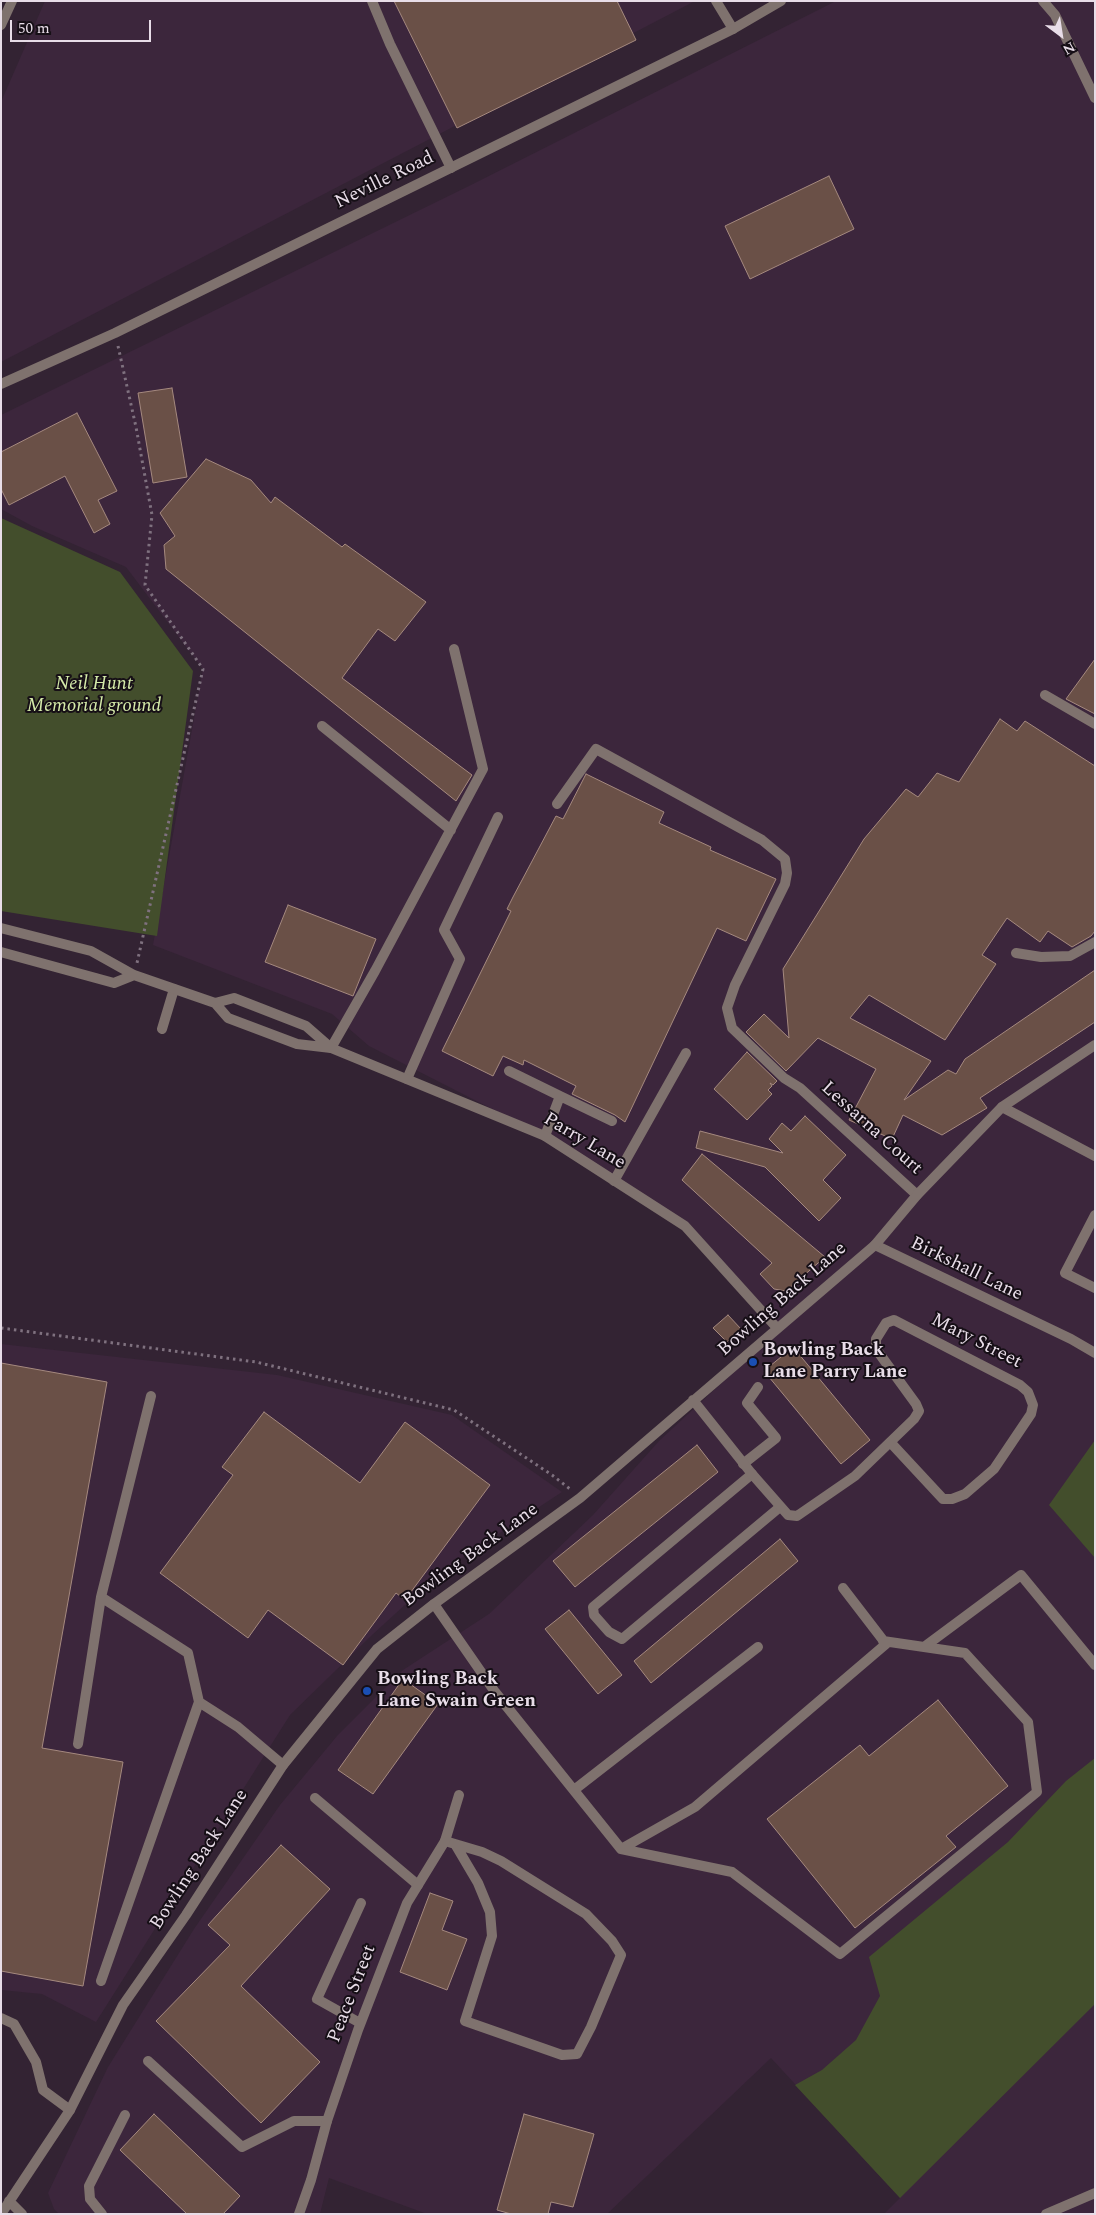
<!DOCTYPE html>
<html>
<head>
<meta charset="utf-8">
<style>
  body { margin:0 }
  #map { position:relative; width:1096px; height:2215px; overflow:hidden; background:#332333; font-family:Spectral,serif }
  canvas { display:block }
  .frame { position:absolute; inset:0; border:2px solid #e8dde8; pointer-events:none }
  .north { position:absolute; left:1036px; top:10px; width:50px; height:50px; -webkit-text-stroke:4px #160f16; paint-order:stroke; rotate:149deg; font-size:14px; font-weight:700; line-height:20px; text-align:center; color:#e8dde8 }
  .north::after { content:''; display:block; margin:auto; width:18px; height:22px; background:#e8dde8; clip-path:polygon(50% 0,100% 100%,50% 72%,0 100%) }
  .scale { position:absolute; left:10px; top:20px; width:141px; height:22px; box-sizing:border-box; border:2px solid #e8dde8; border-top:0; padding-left:6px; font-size:15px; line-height:18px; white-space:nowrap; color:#e8dde8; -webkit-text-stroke:4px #160f16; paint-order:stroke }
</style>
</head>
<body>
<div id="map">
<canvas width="1096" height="2215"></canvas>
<div class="frame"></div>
<div class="north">N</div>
<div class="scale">50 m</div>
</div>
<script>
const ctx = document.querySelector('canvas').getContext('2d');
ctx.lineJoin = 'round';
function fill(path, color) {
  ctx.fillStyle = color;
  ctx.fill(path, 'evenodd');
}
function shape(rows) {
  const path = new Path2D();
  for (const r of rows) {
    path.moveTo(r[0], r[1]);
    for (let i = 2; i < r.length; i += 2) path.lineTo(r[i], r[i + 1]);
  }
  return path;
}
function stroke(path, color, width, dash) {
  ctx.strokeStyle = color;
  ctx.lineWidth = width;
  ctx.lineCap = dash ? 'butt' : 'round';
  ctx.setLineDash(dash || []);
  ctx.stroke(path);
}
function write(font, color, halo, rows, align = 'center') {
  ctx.font = font + ' Spectral,serif';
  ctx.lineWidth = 4;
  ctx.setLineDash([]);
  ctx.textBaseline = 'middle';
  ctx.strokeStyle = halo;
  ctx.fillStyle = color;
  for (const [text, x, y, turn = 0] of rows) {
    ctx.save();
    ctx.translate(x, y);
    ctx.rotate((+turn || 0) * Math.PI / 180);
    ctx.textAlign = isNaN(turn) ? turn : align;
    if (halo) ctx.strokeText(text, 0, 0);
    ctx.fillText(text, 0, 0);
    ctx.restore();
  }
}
fill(shape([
  [45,1,695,1,1,362,1,102],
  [836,1,1095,1,1095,2214,884,2214,900,2198,771,2058,607,2214,427,2214,329,2178,320,2214,59,2214,54,2209,48,2193,108,2067,194,1929,280,1805,337,1736,403,1670,489,1614,593,1515,659,1441,781,1328,777,1328,685,1226,545,1136,369,1046,332,1014,153,945,203,669,126,567,32,526,1,509,1,415,471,185],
  [1,1344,277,1375,452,1415,562,1492,442,1571,372,1635,290,1715,96,2022,42,1994,1,1990]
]), '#3c263c');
fill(shape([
  [1,518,120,572,193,671,157,936,1,911],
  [1095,1440,1095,1558,1049,1505],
  [1095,1758,1095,2004,900,2198,795,2085,822,2070,856,2040,880,1996,869,1957,1008,1842,1066,1781]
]), '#434e2c');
const building = shape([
  [394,1,617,1,636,40,457,128,394,1],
  [829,176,854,229,750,279,725,226,829,176],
  [172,388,187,477,153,483,138,393,172,388],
  [77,413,117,491,98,500,110,524,94,533,65,476,9,505,1,489,1,452,77,413],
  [206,459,251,480,271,503,275,497,342,547,345,544,426,602,395,641,378,629,342,678,472,775,456,801,166,569,164,545,175,536,160,513,206,459],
  [1095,659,1095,714,1066,699,1095,659],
  [1000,719,1017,731,1025,721,1095,766,1095,931,1091,936,1072,947,1048,931,1040,942,1007,918,982,955,996,964,945,1040,869,995,850,1018,931,1061,904,1100,948,1070,956,1074,965,1059,1095,970,1095,1022,980,1098,987,1108,942,1135,903,1115,892,1139,849,1120,876,1069,818,1038,786,1071,746,1032,764,1014,789,1038,783,969,864,839,906,789,918,797,937,773,959,782,1000,719],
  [586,774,664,812,659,823,711,847,710,850,776,879,746,941,717,928,625,1122,615,1115,572,1094,576,1086,524,1060,523,1065,503,1056,493,1076,442,1051,511,911,507,909,513,897,556,816,563,819,586,774],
  [288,905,376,939,353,996,265,962,288,905],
  [747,1052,777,1081,773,1085,770,1083,772,1086,768,1090,772,1094,747,1120,714,1089,747,1052],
  [805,1116,846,1155,823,1180,841,1198,819,1221,765,1167,696,1148,700,1131,783,1153,769,1139,782,1123,791,1131,805,1116],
  [702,1154,825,1257,786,1291,774,1289,760,1274,772,1263,682,1180,702,1154],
  [728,1315,741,1329,727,1342,713,1328,728,1315],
  [793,1347,870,1440,841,1464,764,1371,793,1347],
  [1,1363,107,1382,42,1748,123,1762,83,1986,1,1971,1,1363],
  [264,1412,360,1483,405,1422,490,1485,405,1600,396,1593,343,1665,268,1610,248,1638,160,1573,233,1475,222,1467,264,1412],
  [697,1445,718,1472,575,1587,553,1561,697,1445],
  [780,1539,798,1561,651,1683,634,1661,780,1539],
  [569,1610,622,1675,598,1694,545,1629,569,1610],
  [403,1679,438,1704,373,1794,338,1770,403,1679],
  [938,1700,1008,1786,946,1836,956,1847,855,1928,767,1819,860,1745,869,1756,938,1700],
  [281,1845,330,1889,241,1986,320,2062,261,2123,156,2021,230,1945,208,1925,281,1845],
  [430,1893,453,1901,442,1930,467,1939,447,1990,400,1972,430,1893],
  [154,2114,240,2196,223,2214,187,2214,120,2150,154,2114],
  [524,2114,594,2134,573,2207,551,2202,548,2214,511,2214,497,2210,524,2114]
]);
fill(building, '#6a5047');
stroke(building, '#a5897f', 1);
stroke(shape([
  [118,346,136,427,152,515,145,585,203,669,137,963],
  [1,1328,256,1362,454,1410,552,1475,570,1489]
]), '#7f717f', 3, [2.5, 4]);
stroke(shape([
  [372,1,390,44,451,168],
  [716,1,733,29],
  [1043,1,1055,15,1095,98],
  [1,25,12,1],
  [1045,695,1095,724],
  [322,726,451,830],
  [557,804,596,749,762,840,785,859,787,873,785,884,735,985,727,1008,732,1028,784,1078,800,1088,917,1195],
  [1016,953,1041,957,1070,956,1095,942],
  [162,1029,174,989],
  [331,1048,375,971,483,769,454,649],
  [509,1071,560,1096],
  [407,1079,460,959,444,930,498,817],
  [1002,1107,1095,1156],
  [545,1136,560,1096,612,1121],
  [614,1181,686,1053],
  [1095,1215,1065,1273,1095,1288],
  [875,1245,1071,1339,1095,1353],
  [151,1396,101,1597,188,1653,199,1702,238,1727,283,1765],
  [743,1464,776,1438,747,1403,758,1387],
  [752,1474,593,1607,594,1615,609,1632,622,1639,780,1507],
  [434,1604,495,1692,621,1849,732,1872,840,1954,1037,1792,1028,1722,965,1653,883,1641],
  [924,1647,1021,1575,1095,1665],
  [78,1744,101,1597],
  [574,1790,758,1647],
  [315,1798,418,1885],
  [445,1841,455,1844,482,1852,501,1861,586,1914,612,1941,621,1955,591,2027,577,2054,562,2055,465,2021,492,1936,490,1912,478,1883,455,1844],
  [621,1849,695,1807,886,1644,843,1588],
  [101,1981,199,1702],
  [1,2018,14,2024,36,2062,43,2090,70,2110],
  [360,2023,317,1999,361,1903],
  [148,2061,242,2147,294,2121,327,2121],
  [102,2214,90,2199,89,2186,125,2115],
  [1046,2214,1095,2193]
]), '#7f726e', 10);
stroke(shape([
  [1,384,115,333,733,29,781,1],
  [1,928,91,951,134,975,215,1003,234,998,306,1026,330,1047],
  [1,952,114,983,134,975],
  [215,1003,228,1018,297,1044,331,1048,545,1136,685,1226,777,1328],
  [693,1400,752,1474,788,1515,797,1516,855,1476,914,1419,919,1411,916,1404,876,1349,876,1339,886,1323,894,1320,1020,1385,1028,1392,1033,1405,1031,1414,994,1469,965,1494,952,1499,943,1499,891,1443],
  [9,2201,22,2214],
  [1,2214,70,2110,123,2005,186,1915,283,1765,377,1649,434,1604,580,1498,875,1245,917,1195,1002,1107,1095,1045],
  [299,2214,311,2180,327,2121,358,2030,407,1903,445,1841,459,1795]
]), '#7f726e', 10);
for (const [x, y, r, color] of [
  [753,1362,5,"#1a4fb4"],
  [367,1691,5,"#1a4fb4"]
]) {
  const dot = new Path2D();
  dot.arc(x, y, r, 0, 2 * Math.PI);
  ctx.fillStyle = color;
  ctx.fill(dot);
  stroke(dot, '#160f16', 2);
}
write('19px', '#e8dde8', '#160f16', [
  ["Neville Road",385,181,-26],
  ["Lessarna Court",871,1129,42],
  ["Parry Lane",584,1142,31],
  ["Birkshall Lane",966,1270,26],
  ["Bowling Back Lane",783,1300,-41],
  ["Mary Street",976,1342,27],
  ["Bowling Back Lane",471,1556,-36],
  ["Bowling Back Lane",200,1860,-57],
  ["Peace Street",353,1994,-69]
]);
write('italic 19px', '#d5eba9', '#160f16', [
  ["Neil Hunt",94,685],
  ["Memorial ground",94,707]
]);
write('bold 19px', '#e8dde8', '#160f16', [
  ["Bowling Back",763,1351],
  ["Lane Parry Lane",763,1373],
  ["Bowling Back",377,1680],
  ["Lane Swain Green",377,1702]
], 'left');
</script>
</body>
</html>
